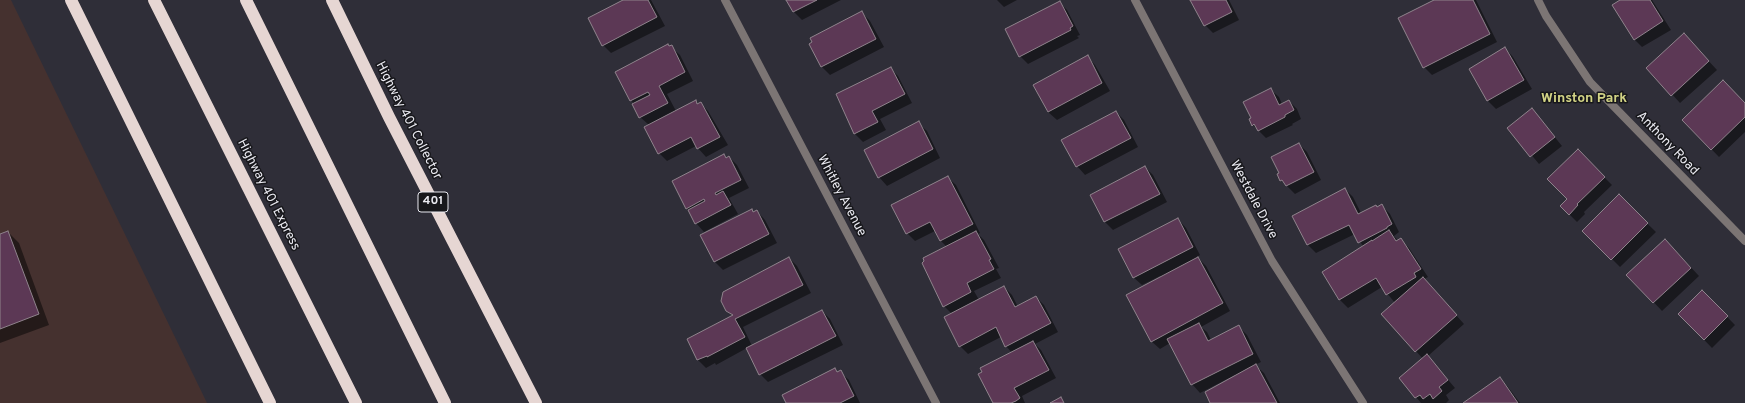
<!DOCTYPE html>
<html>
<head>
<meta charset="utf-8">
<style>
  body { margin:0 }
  canvas { display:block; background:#2f2e38 }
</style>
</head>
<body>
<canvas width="1745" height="403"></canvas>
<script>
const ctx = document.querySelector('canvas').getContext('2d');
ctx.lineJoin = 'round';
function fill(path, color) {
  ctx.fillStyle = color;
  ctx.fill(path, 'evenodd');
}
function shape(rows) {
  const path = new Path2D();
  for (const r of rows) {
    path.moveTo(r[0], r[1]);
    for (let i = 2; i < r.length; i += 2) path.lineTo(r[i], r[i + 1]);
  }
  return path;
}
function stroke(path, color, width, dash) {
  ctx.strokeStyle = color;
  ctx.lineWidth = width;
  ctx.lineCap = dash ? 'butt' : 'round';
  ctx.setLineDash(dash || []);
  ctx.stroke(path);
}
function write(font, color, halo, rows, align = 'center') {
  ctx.font = font + ' Overpass,sans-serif';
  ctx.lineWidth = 3;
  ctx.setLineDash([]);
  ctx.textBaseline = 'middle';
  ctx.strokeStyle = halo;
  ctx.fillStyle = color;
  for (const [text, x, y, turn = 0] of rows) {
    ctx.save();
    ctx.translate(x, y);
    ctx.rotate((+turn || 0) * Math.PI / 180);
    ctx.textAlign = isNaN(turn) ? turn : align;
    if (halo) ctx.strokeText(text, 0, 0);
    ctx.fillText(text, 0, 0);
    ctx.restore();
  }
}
fill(shape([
  [0,0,11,0,207,403,0,403]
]), '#45312f');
fill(shape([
  [625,0,651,0,665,26,611,53,603,45],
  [788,0,841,0,802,20,794,12],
  [997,0,1017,0,1004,7],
  [1192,0,1229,0,1239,20,1213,33,1205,25],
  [1437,0,1476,0,1497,42,1432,75,1424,67],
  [1622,0,1652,0,1671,30,1642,47,1634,39],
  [1059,2,1067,10,1080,35,1077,36,1079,38,1028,64,1020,56],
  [862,13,870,21,884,47,830,75,822,67,810,44],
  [1692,43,1717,70,1680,103,1648,68],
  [669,47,671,47,680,55,693,81,667,94,676,111,695,101,698,104,700,103,708,111,728,145,706,157,696,146,667,161,659,153,649,125,640,117,634,104,631,100],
  [1505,48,1513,57,1532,89,1496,109,1488,101,1470,69],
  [1087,56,1095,65,1110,91,1057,120,1048,112],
  [890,68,898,76,912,103,880,119,886,130,863,142,855,134,837,95],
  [1270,89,1279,97,1282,104,1289,101,1297,109,1301,119,1292,124,1293,125,1266,138,1253,125,1252,118],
  [1745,104,1745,132,1719,157,1683,120],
  [1532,109,1562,146,1539,164,1509,128],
  [1116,112,1124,120,1138,147,1085,175,1077,166],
  [918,123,927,131,940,158,887,186,879,177,865,150],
  [1299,144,1307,152,1321,180,1295,194,1281,180],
  [1578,151,1612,185,1584,212,1585,214,1577,222,1569,214,1569,199],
  [723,155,727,158,729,157,737,165,749,188,729,198,738,214,704,232,696,223,687,208],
  [1145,167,1153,175,1167,202,1113,230,1105,222,1091,195],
  [947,177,956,185,980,233,978,234,984,240,999,268,996,269,1001,278,974,291,979,300,1004,287,1012,295,1018,307,1036,297,1044,305,1058,332,1035,344,1041,350,1056,378,1022,396,1025,403,994,403,1012,353,1006,346,1001,337,968,354,960,346,952,314,944,306,947,247,941,241,935,231,915,241,907,233],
  [1345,189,1353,197,1361,213,1382,206,1390,214,1399,232,1394,236,1398,241,1401,240,1409,248,1428,277,1424,279,1464,324,1428,356,1455,388,1446,395,1449,400,1446,403,1421,403,1400,378,1423,359,1383,314,1395,303,1382,287,1348,308,1340,300,1323,273,1363,246,1355,234,1316,253,1308,245,1293,217],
  [1619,196,1656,232,1620,267,1584,231],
  [752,210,754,212,757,211,765,220,777,243,723,270,715,262,701,235],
  [1178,219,1186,228,1200,255,1197,257,1206,266,1230,311,1201,327,1207,332,1211,340,1239,327,1247,335,1261,362,1255,365,1264,373,1280,403,1212,403,1236,376,1235,375,1200,393,1192,384,1170,343,1160,349,1151,341,1161,277,1160,276,1142,285,1133,277],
  [8,232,19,243,49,325,0,343,0,235],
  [1673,248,1699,276,1662,311,1628,275],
  [789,258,797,266,811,293,743,327,752,346,822,311,830,319,843,345,768,382,760,374,747,348,716,365,715,363,706,368,698,360,733,316,726,310],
  [1702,291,1735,325,1712,348,1679,314],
  [835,369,838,373,840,372,849,380,860,403,787,403],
  [1500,378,1508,387,1520,403,1465,403]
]), '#0007');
const building = shape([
  [623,0,648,0,657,17,602,46,588,18,623,0],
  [786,0,817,0,793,12,786,0],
  [1190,0,1226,0,1232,12,1204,26,1190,0],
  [1434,0,1473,0,1490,34,1423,68,1398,18,1434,0],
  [1620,0,1650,0,1663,21,1634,40,1612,5,1620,0],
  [1060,1,1073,26,1070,28,1071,30,1019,57,1005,29,1060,1],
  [862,11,876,39,821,67,809,44,812,42,810,38,862,11],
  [1684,33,1709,61,1671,96,1646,68,1684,33],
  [668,44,669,46,672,45,685,72,659,86,668,103,639,118,632,104,650,95,648,92,630,101,615,72,668,44],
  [1505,47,1524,80,1487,101,1469,69,1505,47],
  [1088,55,1102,83,1048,112,1033,85,1088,55],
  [891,67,905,94,872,111,878,122,854,134,836,94,891,67],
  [1723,80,1745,103,1745,117,1711,150,1682,120,1723,80],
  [1271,88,1279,105,1289,100,1294,110,1285,115,1285,117,1258,131,1254,124,1252,126,1249,119,1251,118,1243,102,1271,88],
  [696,100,697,104,701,102,720,137,697,149,691,137,658,154,644,127,696,100],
  [1532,108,1555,137,1530,157,1507,128,1532,108],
  [1116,111,1131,138,1076,167,1061,140,1116,111],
  [919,121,933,149,878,178,864,150,919,121],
  [1299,143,1314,172,1286,186,1282,180,1280,181,1277,174,1279,173,1271,157,1299,143],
  [1578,149,1605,177,1577,204,1578,205,1569,215,1560,206,1567,199,1547,179,1578,149],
  [724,154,726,158,729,156,741,180,715,193,716,195,723,191,731,205,695,224,688,210,705,201,704,199,686,209,672,181,724,154],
  [1145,166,1160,194,1104,222,1090,195,1145,166],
  [948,176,973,224,940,241,930,222,906,234,891,205,948,176],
  [1345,188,1358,214,1376,205,1377,207,1382,204,1392,224,1387,227,1387,228,1358,243,1349,225,1307,245,1292,216,1345,188],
  [1619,194,1648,223,1611,260,1582,231,1619,194],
  [752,209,753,212,757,210,769,234,714,262,700,235,752,209],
  [1178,218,1193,247,1133,278,1118,249,1178,218],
  [1389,230,1396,241,1401,238,1421,269,1414,273,1416,277,1386,295,1376,278,1339,300,1322,272,1372,240,1372,241,1389,230],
  [8,231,39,314,0,329,0,234,8,231],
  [976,231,991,259,989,260,994,269,967,283,971,292,943,307,922,263,924,261,923,258,976,231],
  [1665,239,1691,268,1653,303,1626,275,1665,239],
  [789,257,803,285,735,319,745,337,707,357,707,356,697,360,687,339,733,315,726,311,721,301,723,292,789,257],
  [1198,257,1223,303,1151,342,1126,295,1198,257],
  [1423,277,1457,315,1415,352,1381,314,1423,277],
  [1004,286,1015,307,1036,296,1051,323,1005,347,996,327,959,347,944,317,1004,286],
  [1702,290,1728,316,1704,340,1678,314,1702,290],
  [822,310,836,336,759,375,746,348,822,310],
  [1199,323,1208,341,1239,325,1253,354,1191,385,1167,339,1199,323],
  [1033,341,1049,370,1014,388,1020,398,1016,401,1011,403,993,403,978,374,982,372,980,368,1033,341],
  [1427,354,1448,380,1439,387,1442,391,1433,399,1430,394,1423,399,1420,395,1415,398,1399,378,1427,354],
  [1256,364,1277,403,1210,403,1205,392,1256,364],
  [835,368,837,372,841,370,854,396,840,403,786,403,782,395,835,368],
  [1500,377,1518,403,1463,403,1490,384,1500,377],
  [1061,397,1064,403,1050,403,1061,397]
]);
fill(building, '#5c3855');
stroke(building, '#8f838c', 1);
stroke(shape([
  [725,0,936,403],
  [1135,0,1272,261,1363,403],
  [1538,0,1546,16,1590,82,1745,241]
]), '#7c7574', 8);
stroke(shape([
  [71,0,270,403],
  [154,0,356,403],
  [246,0,445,403],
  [332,0,389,117,536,403]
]), '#e6d6d3', 12);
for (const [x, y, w] of [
  [433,202,30]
]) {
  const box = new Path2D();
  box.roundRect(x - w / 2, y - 10, w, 20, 3);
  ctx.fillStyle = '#17171b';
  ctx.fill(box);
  stroke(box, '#eaeaf1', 1);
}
write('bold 12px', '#eaeaf1', null, [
  ["401",433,202]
]);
write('13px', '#eaeaf1', '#17171b', [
  ["Highway 401 Collector",408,121,63],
  ["Anthony Road",1667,144,46],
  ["Highway 401 Express",268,195,63],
  ["Whitley Avenue",841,196,62],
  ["Westdale Drive",1253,200,62]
]);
write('bold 14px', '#d2d385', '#17171b', [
  ["Winston Park",1584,99]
]);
</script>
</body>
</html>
